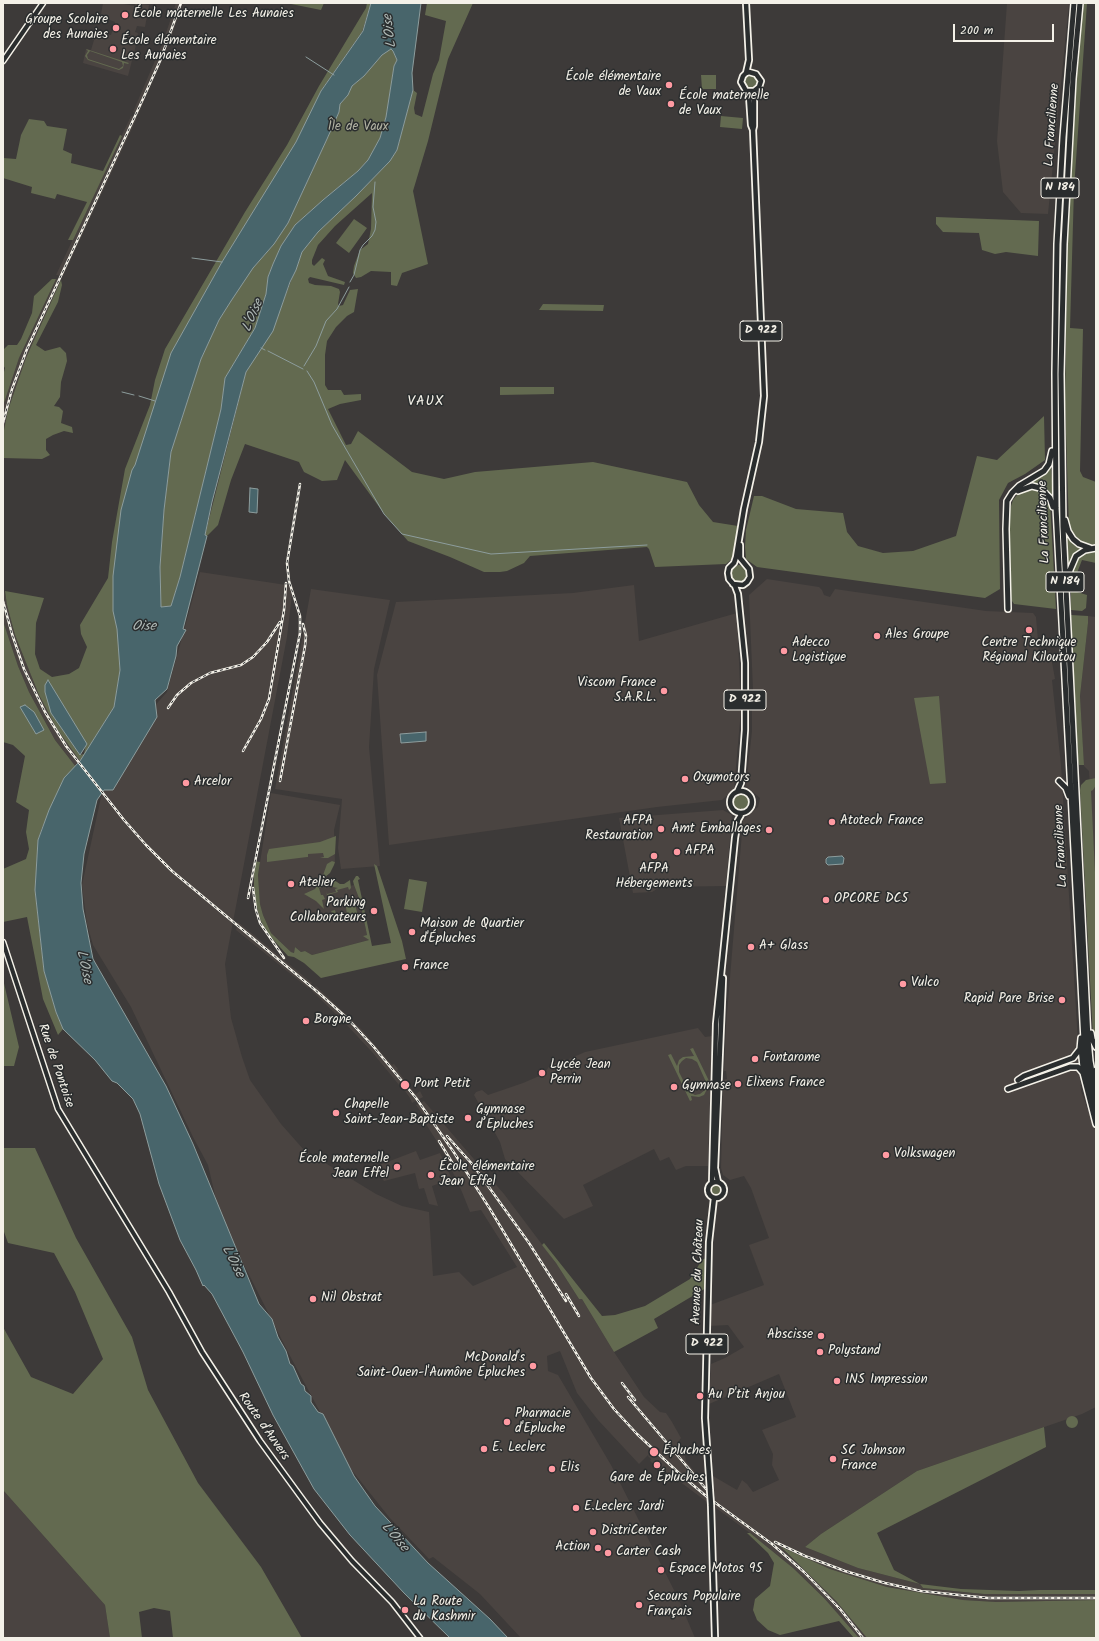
<!DOCTYPE html>
<html>
<head>
<meta charset="utf-8">
<style>
  body { margin:0 }
  #map { position:relative; width:1099px; height:1641px; overflow:hidden; background:#3d3a39; font-family:Kalam,sans-serif }
  canvas { display:block }
  .frame { position:absolute; inset:0; border:4px solid #f4f1e8; pointer-events:none }
  .scale { position:absolute; left:953px; top:24px; width:101px; height:18px; box-sizing:border-box; border:2px solid #f4f1e8; border-top:0; padding-left:5px; font-size:12px; line-height:14px; white-space:nowrap; color:#f4f1e8; -webkit-text-stroke:3px #2a2d2e; paint-order:stroke }
</style>
</head>
<body>
<div id="map">
<canvas width="1099" height="1641"></canvas>
<div class="frame"></div>
<div class="scale">200 m</div>
</div>
<script>
const ctx = document.querySelector('canvas').getContext('2d');
ctx.lineJoin = 'round';
function fill(path, color) {
  ctx.fillStyle = color;
  ctx.fill(path, 'evenodd');
}
function shape(rows) {
  const path = new Path2D();
  for (const r of rows) {
    if (r.length === 3) {
      path.moveTo(r[0] + r[2], r[1]);
      path.arc(r[0], r[1], r[2], 0, 2 * Math.PI);
      continue;
    }
    path.moveTo(r[0], r[1]);
    for (let i = 2; i < r.length; i += 2) path.lineTo(r[i], r[i + 1]);
  }
  return path;
}
function stroke(path, color, width, dash) {
  ctx.strokeStyle = color;
  ctx.lineWidth = width;
  ctx.lineCap = dash ? 'butt' : 'round';
  ctx.setLineDash(dash || []);
  ctx.stroke(path);
}
function write(font, color, halo, rows, align = 'center') {
  ctx.font = font + ' Kalam,sans-serif';
  ctx.lineWidth = 3;
  ctx.setLineDash([]);
  ctx.textBaseline = 'middle';
  ctx.strokeStyle = halo;
  ctx.fillStyle = color;
  for (const [text, x, y, turn = 0] of rows) {
    ctx.save();
    ctx.translate(x, y);
    ctx.rotate((+turn || 0) * Math.PI / 180);
    ctx.textAlign = isNaN(turn) ? turn : align;
    if (halo) ctx.strokeText(text, 0, 0);
    ctx.fillText(text, 0, 0);
    ctx.restore();
  }
}
fill(shape([
  [103,3,118,3,135,6,136,3,149,5,145,27,137,26,135,32,138,33,136,45,128,76,83,63,86,49,91,50,94,40,92,40,96,33,111,35,115,22,110,20,107,16,104,18,101,14],
  [176,3,183,3,170,40,138,115,133,112,163,42],
  [1007,3,1069,3,1048,214,1021,213,1003,192,997,141],
  [131,116,137,118,63,276,56,275],
  [56,279,61,280,36,336,18,382,8,410,3,435,3,406,11,381,19,358],
  [200,572,293,586,287,637,225,964,231,1018,242,1057,250,1080,281,1124,304,1150,376,1194,402,1206,429,1212,433,1276,459,1272,473,1286,517,1267,481,1210,470,1212,462,1192,443,1151,422,1118,424,1116,416,1105,424,1101,504,1194,556,1263,579,1299,582,1299,614,1352,644,1397,660,1412,666,1413,672,1422,681,1438,678,1442,684,1451,686,1461,707,1487,707,1502,675,1478,672,1481,650,1461,651,1459,648,1456,649,1454,639,1464,598,1420,577,1393,560,1351,547,1356,548,1371,558,1375,611,1465,678,1598,695,1638,521,1638,480,1594,433,1557,429,1559,389,1517,350,1468,289,1354,241,1259,218,1208,208,1165,193,1137,131,1007,93,945,87,924,82,885,101,797,151,710,167,692],
  [767,579,819,587,822,590,824,595,830,597,835,589,986,611,1033,613,1036,617,1039,652,1050,651,1055,679,1052,680,1061,765,1081,1091,1096,1132,1096,1407,1082,1414,917,1471,821,1534,805,1547,858,1568,920,1584,923,1588,984,1594,1096,1594,1096,1600,996,1602,962,1600,887,1587,830,1569,782,1549,836,1601,867,1638,859,1638,824,1598,793,1568,750,1533,716,1508,713,1476,737,1490,742,1480,747,1484,753,1492,779,1480,772,1465,773,1454,762,1430,796,1417,779,1374,709,1404,711,1364,725,1358,744,1347,728,1325,709,1326,710,1305,764,1285,749,1245,769,1238,751,1188,744,1176,730,1180,723,1175,721,1168,723,1080,727,1079,726,1071,724,1071,726,1026,743,820,758,807,760,798,746,786,752,731,752,699,760,697,760,691,753,690,749,595],
  [634,585,639,641,737,613,741,710,734,789,722,800,657,807,389,845,377,675,396,602,573,593],
  [3,586,15,635,30,672,39,695,57,729,80,761,76,767,55,740,29,692,18,666,3,621],
  [311,589,390,600,374,669,369,747,380,866,341,869,338,848,342,799,275,789],
  [1088,616,1096,617,1096,896,1090,787,1089,771,1084,766,1080,696,1088,623],
  [271,793,340,805,334,830,335,862,332,861,331,867,326,876,332,882,345,887,354,885,360,901,367,935,364,936,369,940,312,955,305,951,301,952,295,947,294,953,291,952,271,933,263,915,260,904,258,875],
  [723,810,732,815,726,886,660,887,652,892,633,893,619,818],
  [238,922,312,983,308,988,236,930],
  [316,986,361,1029,392,1065,394,1064,398,1069,397,1070,414,1092,416,1094,420,1091,423,1097,412,1103,410,1098,405,1091,404,1091,372,1052,344,1022,312,991],
  [698,1028,705,1037,712,1036,708,1166,686,1166,676,1170,669,1157,660,1161,654,1149,583,1185,593,1206,564,1219,505,1159,500,1142,474,1095,476,1092,482,1090,488,1095,523,1083,544,1074,550,1065,564,1059,568,1061,574,1081,569,1059,585,1052],
  [416,1151,420,1160,440,1153,452,1179,432,1186,438,1206,429,1204,424,1188,419,1189,415,1173,384,1181,374,1167],
  [3,1490,105,1605,110,1638,3,1638]
]), '#4a4441');
fill(shape([
  [286,3,324,3,321,10],
  [367,3,371,3,362,32,322,89,306,123,293,148,222,262,171,354,118,630,120,670,114,707,80,761,57,729,39,695,15,635,7,605,5,591,44,598,36,623,35,654,40,669,52,677,69,674,79,668,87,647,81,634,80,625,108,578,112,542,125,469,150,405,155,380,165,349,245,212,287,145,319,86,366,8],
  [51,713,86,744,84,754,80,755],
  [427,3,473,3,448,59,428,141,413,191,428,264,402,273,397,286,391,285,391,272,371,271,361,277,356,278,353,273,354,266,360,250,368,244,371,229,372,193,335,226,318,245,312,260,312,264,314,266,322,258,325,260,323,264,328,276,345,282,344,285,310,277,308,279,309,283,315,285,331,286,339,289,340,292,338,304,339,306,343,305,350,290,358,289,354,312,347,316,336,327,327,341,325,355,325,385,328,390,341,390,344,395,361,394,361,400,340,404,328,409,346,445,351,444,358,431,412,472,444,479,475,472,593,462,687,482,699,505,713,522,738,526,734,557,726,564,655,567,649,549,647,547,530,556,524,563,507,571,500,572,484,572,450,557,408,541,385,515,345,460,337,480,322,481,304,472,299,462,245,444,231,480,218,525,207,536,205,535,246,372,278,315,302,252,318,232,356,196,390,161,397,150,413,90,417,93,414,108,415,114,422,117,433,74,439,60,446,21,425,15],
  [1083,3,1087,3,1074,189,1070,328,1083,329,1080,471,1083,477,1096,482,1096,547,1086,546,1075,538,1069,528,1065,402,1067,248,1075,97],
  [391,48,393,51,397,60,394,66,386,117,380,138,368,160,358,171,323,200,295,225,281,246,273,264,268,277,266,294,255,328,225,378,221,409,180,577,171,606,161,607,160,567,164,510,171,452,201,359,219,320,231,301,253,268,274,244,288,223,327,139,339,112,340,104,348,95,352,86,364,76,382,55],
  [86,49,129,63,128,64,124,63,123,68,119,70,88,60,85,56,88,51],
  [90,51,122,62,123,66,119,69,88,59,87,55],
  [751,82,7],
  [701,75,716,75,716,89,702,89],
  [721,116,743,118,742,129,720,127],
  [29,119,44,121,47,126,67,129,63,150,72,154,71,163,103,171,120,135,122,136,73,240,68,240,87,202,57,194,55,199,31,193,32,187,3,178,3,158,16,159,21,135],
  [936,217,1039,221,1038,256,1006,252,995,254,982,250,979,233,943,232,936,224],
  [354,219,367,228,349,253,336,243],
  [52,279,56,279,19,358,3,406,3,376,5,368,3,365,3,350,8,345,17,345,21,339,32,313,34,296],
  [61,280,62,285,58,302,36,345,45,351,60,347,66,353,67,361,61,382,60,397,54,406,59,407,63,411,61,423,72,427,73,433,64,431,53,435,46,439,46,450,50,455,42,459,3,458,3,435,8,410,26,358],
  [543,304,604,305,603,311,539,310],
  [500,387,554,387,554,394,500,395],
  [1044,416,1045,460,1025,474,1008,483,999,500,1000,589,985,598,757,567,746,559,745,547,746,530,754,496,762,496,796,509,843,513,847,532,858,546,883,553,913,551,956,536,977,456,997,460],
  [1051,465,1053,496,1041,487,1027,485,1045,473],
  [1031,489,1041,491,1050,502,1056,609,1014,604,1010,598,1009,512,1013,500,1017,495,1021,491],
  [1067,534,1083,549,1076,554,1068,567],
  [1096,551,1096,563,1082,560,1077,573,1077,592,1087,595,1086,608,1082,611,1071,610,1071,574,1077,557,1085,552],
  [739,574,9],
  [1071,615,1088,616,1088,623,1080,696,1084,765,1079,765,1078,761],
  [3,621,18,666,29,692,55,740,76,767,64,778,42,828,38,840,35,890,44,971,56,1012,63,1029,58,1035,43,999,27,917,3,922,3,869,26,859,29,849,26,832,29,810,16,802,25,756,13,745,3,742],
  [939,696,946,783,930,784,914,698],
  [1096,778,1096,785,1093,790,1091,791,1096,892,1096,1045,1093,1037,1080,790,1081,785,1086,780],
  [741,802,8],
  [336,836,335,854,328,858,320,858,324,857,323,853,308,854,308,857,307,857,267,862,267,855,269,849,320,842],
  [254,861,260,862,258,875,260,904,263,915,271,933,291,952,294,953,295,947,301,952,305,951,312,955,369,940,363,936,367,935,360,901,354,885,353,881,356,876,358,876,360,879,358,880,372,946,391,943,374,864,377,866,402,941,406,959,321,978,304,963,294,957,288,956,268,934,260,919,256,904,254,889],
  [332,861,335,862,334,865,330,873,324,878,322,887,319,888,321,895,323,895,325,899,322,900,324,909,316,901,304,894,315,889,322,878,327,864],
  [331,878,340,884,344,884,350,880,351,888,349,890,348,887,337,890,338,892,327,895,326,891,327,894,336,892,335,889,338,888,333,887,332,885,326,886,325,889,325,883,327,879],
  [409,879,427,882,422,912,404,909],
  [355,905,358,915,356,917,340,921,337,920,331,911,335,910,337,918,347,915,346,907],
  [3,979,19,1047,14,1066,3,1066],
  [693,1048,710,1083,704,1095,699,1097,691,1096,692,1100,690,1101,668,1055,671,1054,677,1066,679,1060,683,1057,694,1056,690,1049],
  [686,1058,692,1059,697,1062,706,1082,705,1090,700,1094,695,1095,689,1092,679,1072,679,1065,682,1061],
  [3,1148,35,1148,76,1238,132,1337,148,1390,198,1483,261,1567,302,1638,173,1638,170,1611,154,1608,139,1612,142,1638,110,1638,105,1605,3,1490,3,1327,31,1377,73,1394,103,1359,75,1292,54,1253,8,1243,3,1229],
  [716,1190,6],
  [544,1243,602,1316,615,1315,645,1306,690,1279,702,1260,706,1258,706,1288,654,1319,658,1328,614,1352,582,1299,579,1299,556,1263,542,1245],
  [1072,1422,6],
  [1044,1427,1046,1447,877,1533,894,1570,920,1584,961,1589,1019,1591,1039,1590,1096,1590,1096,1594,984,1594,923,1588,920,1584,858,1568,805,1547,821,1534,917,1471],
  [747,1533,750,1533,793,1568,824,1598,859,1638,854,1638,839,1621,780,1635,768,1630,757,1620,753,1610,755,1599,770,1586,774,1563,768,1553],
  [781,1547,830,1569,887,1587,963,1600,996,1602,1096,1600,1096,1638,867,1638,836,1601]
]), '#636a50');
const water = shape([
  [371,3,421,3,412,73,413,90,397,150,390,161,356,196,318,232,302,252,296,270,290,282,273,331,246,372,212,502,205,535,207,536,183,629,186,630,177,646,176,656,167,689,155,700,157,717,113,790,104,790,97,800,84,854,81,883,83,909,93,959,166,1086,193,1144,259,1304,272,1319,278,1337,286,1351,290,1364,293,1366,301,1384,304,1386,305,1391,311,1396,311,1402,318,1412,323,1414,354,1476,375,1506,428,1563,490,1619,508,1638,450,1638,404,1593,350,1535,314,1489,273,1415,243,1352,212,1294,204,1285,203,1286,196,1270,180,1240,159,1184,140,1114,133,1099,117,1083,112,1081,95,1060,63,1029,56,1012,44,971,35,890,38,840,49,810,64,778,80,761,114,707,120,670,117,629,113,611,113,576,121,510,132,470,135,465,171,353,222,262,296,142,321,91,363,31,371,3],
  [391,49,393,51,397,60,394,66,386,117,380,138,368,160,358,171,323,200,295,225,281,246,273,264,268,277,266,294,255,328,225,378,221,409,180,577,171,606,161,607,160,567,164,510,171,452,201,359,219,320,231,301,253,268,274,244,288,223,327,139,339,112,340,104,348,95,352,86,364,76,382,55,391,49],
  [250,488,258,489,257,513,249,512,250,488],
  [48,680,87,744,80,755,51,713,45,692,45,685,48,680],
  [25,705,34,712,44,730,36,734,20,707,25,705],
  [426,732,426,741,401,743,400,734,426,732],
  [842,856,844,858,843,864,828,865,826,863,826,859,828,857,842,856]
]);
fill(water, '#48656b');
stroke(water, '#8d9d9d', 1);
stroke(shape([
  [306,57,334,75],
  [192,258,222,262],
  [350,282,354,275,360,250,363,245,372,236,375,230,376,222,373,207,375,182],
  [261,348,265,350],
  [268,351,303,369],
  [304,366,316,346,326,321,337,309,349,287],
  [307,371,314,382,332,425,350,456,384,514,402,534,491,554,647,545],
  [122,392,134,395],
  [139,396,155,401]
]), '#8d9d9d', 1);
const secondary = shape([
  [3,61,43,3],
  [3,942,58,1109,169,1292,202,1352,260,1441,320,1523,352,1561,392,1602,420,1638]
]);
const primary = shape([
  [746,73,749,60,746,3],
  [747,91,754,91,759,87,761,81,756,74,749,72,746,73,743,76,741,82,749,96,751,125,753,130],
  [733,584,743,585,747,582,750,577,749,569,740,558,740,545],
  [741,802,11],
  [737,792,741,783,745,730,745,663,738,594,735,586,729,579,728,573,729,568,734,563,736,557,744,509,759,442,764,396,753,130,754,126,754,91],
  [716,1190,8],
  [718,1182,715,1168,723,978],
  [712,1183,716,1024,735,838,738,820,742,813],
  [710,1490,705,1418,709,1242,714,1198],
  [711,1505,715,1638]
]);
const highway = shape([
  [1074,3,1063,137,1057,244,1055,373,1056,508,1085,1060,1089,1083,1096,1111],
  [1080,3,1073,79,1064,244,1061,374,1063,527,1088,1039,1090,1061,1096,1094],
  [1018,491,1032,486,1040,488,1050,498,1053,507],
  [1065,520,1068,531,1073,539,1079,544,1090,548],
  [1068,585,1070,570,1076,556,1085,550,1096,548],
  [1008,609,1006,529,1007,501,1012,493,1019,486,1044,471,1049,464,1052,451],
  [1059,781,1066,788,1069,796],
  [1091,1033,1092,1039,1096,1047],
  [1081,1048,1084,1077],
  [1096,1070,1096,1078],
  [1018,1080,1024,1076,1073,1058,1080,1049,1081,1038],
  [1008,1089,1070,1067,1078,1067,1083,1073,1096,1124]
]);
stroke(secondary, '#f4f1e8', 7);
stroke(primary, '#f4f1e8', 8);
stroke(highway, '#f4f1e8', 8);
stroke(secondary, '#2a2d2e', 4);
stroke(primary, '#2a2d2e', 4.5);
stroke(highway, '#2a2d2e', 5);
const rail = shape([
  [3,423,12,389,27,349,142,101,160,61,181,3],
  [3,601,12,634,24,669,45,712,66,746,124,820,146,845,172,871,320,994,347,1018,373,1046,416,1098,453,1151,490,1209,591,1378,614,1409,637,1434,681,1475,706,1496,772,1544,804,1572,840,1609,863,1638],
  [168,708,177,695,191,683,210,673,241,665,253,657,267,642,280,622],
  [243,751,261,719,269,699,284,610,286,583],
  [280,781,305,646,306,636,303,624],
  [253,888,256,910,260,923,284,958],
  [248,898,300,633,300,616,289,581,287,563,300,484],
  [447,1136,473,1165,529,1243,566,1301],
  [439,1141,453,1164],
  [566,1294,579,1316],
  [622,1383,635,1400],
  [628,1397,706,1489],
  [775,1542,805,1556,845,1571,885,1583,921,1591,988,1598,1096,1598]
]);
stroke(rail, '#f4f1e8', 2.5);
stroke(rail, '#2a2d2e', 1, [3]);
const primaryBridge = shape([
  [710,1490,711,1505]
]);
stroke(primaryBridge, '#f4f1e8', 8, []);
stroke(primaryBridge, '#2a2d2e', 4.5);
for (const [x, y, r, color] of [
  [125,15,4,"#ff9aa2"],
  [116,28,4,"#ff9aa2"],
  [113,49,4,"#ff9aa2"],
  [669,85,4,"#ff9aa2"],
  [671,104,4,"#ff9aa2"],
  [1029,630,4,"#ff9aa2"],
  [877,636,4,"#ff9aa2"],
  [784,651,4,"#ff9aa2"],
  [664,691,4,"#ff9aa2"],
  [685,779,4,"#ff9aa2"],
  [186,783,4,"#ff9aa2"],
  [832,822,4,"#ff9aa2"],
  [661,829,4,"#ff9aa2"],
  [769,830,4,"#ff9aa2"],
  [677,852,4,"#ff9aa2"],
  [654,856,4,"#ff9aa2"],
  [291,884,4,"#ff9aa2"],
  [826,900,4,"#ff9aa2"],
  [374,911,4,"#ff9aa2"],
  [412,932,4,"#ff9aa2"],
  [751,947,4,"#ff9aa2"],
  [405,967,4,"#ff9aa2"],
  [903,984,4,"#ff9aa2"],
  [1062,1000,4,"#ff9aa2"],
  [306,1021,4,"#ff9aa2"],
  [755,1059,4,"#ff9aa2"],
  [542,1073,4,"#ff9aa2"],
  [738,1084,4,"#ff9aa2"],
  [405,1085,5,"#ff9aa2"],
  [674,1087,4,"#ff9aa2"],
  [336,1113,4,"#ff9aa2"],
  [468,1118,4,"#ff9aa2"],
  [886,1155,4,"#ff9aa2"],
  [397,1167,4,"#ff9aa2"],
  [431,1175,4,"#ff9aa2"],
  [313,1299,4,"#ff9aa2"],
  [821,1336,4,"#ff9aa2"],
  [820,1352,4,"#ff9aa2"],
  [533,1366,4,"#ff9aa2"],
  [837,1381,4,"#ff9aa2"],
  [700,1396,4,"#ff9aa2"],
  [507,1422,4,"#ff9aa2"],
  [484,1449,4,"#ff9aa2"],
  [654,1452,5,"#ff9aa2"],
  [833,1459,4,"#ff9aa2"],
  [657,1465,4,"#ff9aa2"],
  [552,1469,4,"#ff9aa2"],
  [576,1508,4,"#ff9aa2"],
  [593,1532,4,"#ff9aa2"],
  [598,1548,4,"#ff9aa2"],
  [608,1553,4,"#ff9aa2"],
  [661,1570,4,"#ff9aa2"],
  [639,1605,4,"#ff9aa2"],
  [405,1610,4,"#ff9aa2"]
]) {
  const dot = new Path2D();
  dot.arc(x, y, r, 0, 2 * Math.PI);
  ctx.fillStyle = color;
  ctx.fill(dot);
  stroke(dot, '#2a2d2e', 1.5);
}
for (const [x, y, w] of [
  [1060,188,38],
  [761,331,42],
  [1065,582,38],
  [745,700,42],
  [707,1344,42]
]) {
  const box = new Path2D();
  box.roundRect(x - w / 2, y - 10, w, 20, 3);
  ctx.fillStyle = '#2a2d2e';
  ctx.fill(box);
  stroke(box, '#f4f1e8', 1);
}
write('bold 12px', '#f4f1e8', null, [
  ["N 184",1060,188],
  ["D 922",761,331],
  ["N 184",1065,582],
  ["D 922",745,700],
  ["D 922",707,1344]
]);
write('13px', '#f4f1e8', '#2a2d2e', [
  ["École maternelle Les Aunaies",133,15],
  ["Groupe Scolaire",108,21,"right"],
  ["des Aunaies",108,36,"right"],
  ["École élémentaire",121,42],
  ["Les Aunaies",121,57],
  ["École élémentaire",661,78,"right"],
  ["de Vaux",661,93,"right"],
  ["École maternelle",679,97],
  ["de Vaux",679,112],
  ["Ales Groupe",885,636],
  ["Adecco",792,644],
  ["Logistique",792,659],
  ["Centre Technique",1029,644,"center"],
  ["Régional Kiloutou",1029,659,"center"],
  ["Viscom France",656,684,"right"],
  ["S.A.R.L.",656,699,"right"],
  ["Oxymotors",693,779],
  ["Arcelor",194,783],
  ["AFPA",653,822,"right"],
  ["Restauration",653,837,"right"],
  ["Atotech France",840,822],
  ["Amt Emballages",761,830,"right"],
  ["AFPA",685,852],
  ["AFPA",654,870,"center"],
  ["Hébergements",654,885,"center"],
  ["Atelier",299,884],
  ["OPCORE DC5",834,900],
  ["Parking",366,904,"right"],
  ["Collaborateurs",366,919,"right"],
  ["Maison de Quartier",420,925],
  ["d'Épluches",420,940],
  ["A+ Glass",759,947],
  ["France",413,967],
  ["Vulco",911,984],
  ["Rapid Pare Brise",1054,1000,"right"],
  ["Borgne",314,1021],
  ["Fontarome",763,1059],
  ["Lycée Jean",550,1066],
  ["Perrin",550,1081],
  ["Elixens France",746,1084],
  ["Pont Petit",414,1085],
  ["Gymnase",682,1087],
  ["Chapelle",344,1106],
  ["Saint-Jean-Baptiste",344,1121],
  ["Gymnase",476,1111],
  ["d’Epluches",476,1126],
  ["Volkswagen",894,1155],
  ["École maternelle",389,1160,"right"],
  ["Jean Effel",389,1175,"right"],
  ["École élémentaire",439,1168],
  ["Jean Effel",439,1183],
  ["Nil Obstrat",321,1299],
  ["Abscisse",813,1336,"right"],
  ["Polystand",828,1352],
  ["McDonald's",525,1359,"right"],
  ["Saint-Ouen-l'Aumône Épluches",525,1374,"right"],
  ["INS Impression",845,1381],
  ["Au P'tit Anjou",708,1396],
  ["Pharmacie",515,1415],
  ["d'Epluche",515,1430],
  ["E. Leclerc",492,1449],
  ["Épluches",663,1452],
  ["SC Johnson",841,1452],
  ["France",841,1467],
  ["Elis",560,1469],
  ["Gare de Épluches",657,1479,"center"],
  ["E.Leclerc Jardi",584,1508],
  ["DistriCenter",601,1532],
  ["Action",590,1548,"right"],
  ["Carter Cash",616,1553],
  ["Espace Motos 95",669,1570],
  ["Secours Populaire",647,1598],
  ["Français",647,1613],
  ["La Route",413,1603],
  ["du Kashmir",413,1618]
], 'left');
write('13px', '#f4f1e8', '#2a2d2e', [
  ["La Francilienne",1053,125,-86],
  ["La Francilienne",1045,522,-92],
  ["La Francilienne",1062,846,-93],
  ["Rue de Pontoise",55,1066,71],
  ["Avenue du Château",699,1272,-88],
  ["Route d'Auvers",263,1427,55]
]);
write('13px', '#b3b4a4', '#2a2d2e', [
  ["Île de Vaux",358,128]
]);
write('italic 14px', '#afb9b6', '#2a2d2e', [
  ["L'Oise",391,31,-97],
  ["L'Oise",254,316,-67],
  ["Oise",144,628],
  ["L'Oise",83,967,78],
  ["L'Oise",232,1262,63],
  ["L'Oise",394,1538,49]
]);
ctx.letterSpacing = '1px';
write('14px', '#f4f1e8', '#2a2d2e', [
  ["VAUX",426,403]
]);
ctx.letterSpacing = '0px';
</script>
</body>
</html>
